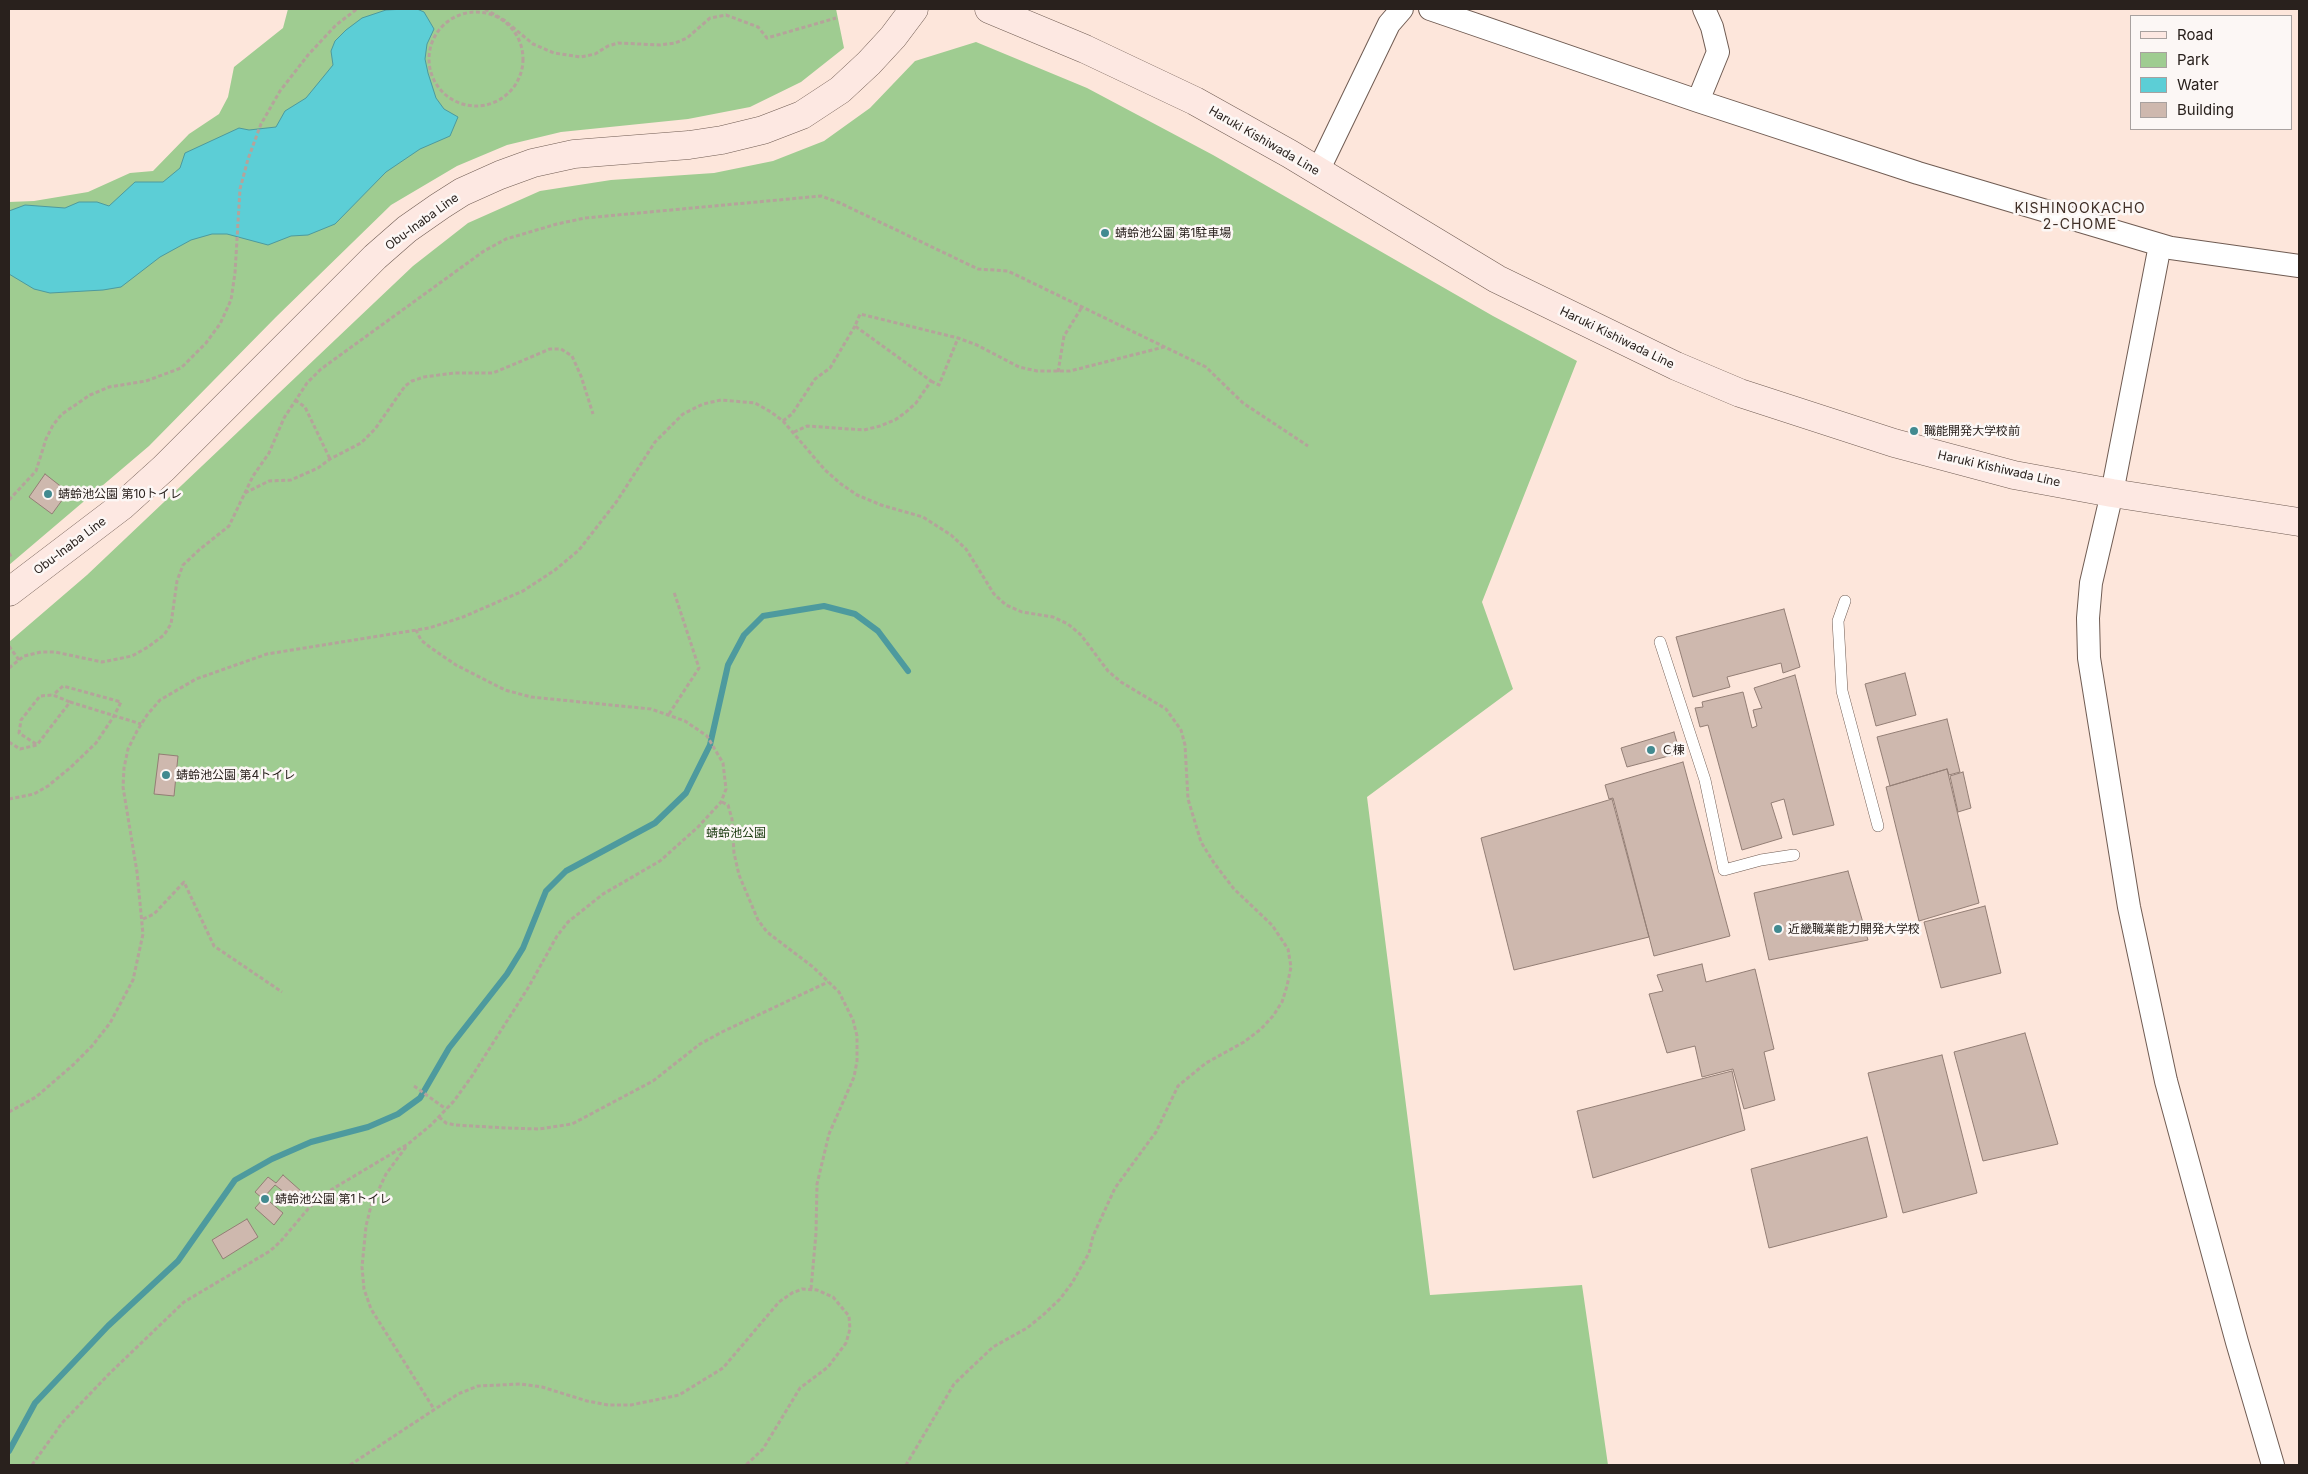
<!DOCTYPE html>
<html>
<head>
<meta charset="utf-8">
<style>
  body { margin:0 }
  #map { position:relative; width:2308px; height:1474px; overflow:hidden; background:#fde6db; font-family:Inter,sans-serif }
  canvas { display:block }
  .frame { position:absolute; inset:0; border:10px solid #29211d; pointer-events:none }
  .legend { position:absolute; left:2130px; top:15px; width:162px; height:115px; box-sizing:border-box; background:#fcf7f5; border:1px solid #a8a19f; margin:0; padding:6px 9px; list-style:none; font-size:15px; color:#29211d }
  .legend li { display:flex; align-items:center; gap:10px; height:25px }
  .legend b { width:25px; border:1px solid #a8a19f }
</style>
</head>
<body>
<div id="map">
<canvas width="2308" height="1474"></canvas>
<div class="frame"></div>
<ul class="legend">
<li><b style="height:6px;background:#fde8e2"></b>Road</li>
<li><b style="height:14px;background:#9fcc91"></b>Park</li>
<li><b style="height:14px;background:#5cced6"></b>Water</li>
<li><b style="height:14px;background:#ceb8ae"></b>Building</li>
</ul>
</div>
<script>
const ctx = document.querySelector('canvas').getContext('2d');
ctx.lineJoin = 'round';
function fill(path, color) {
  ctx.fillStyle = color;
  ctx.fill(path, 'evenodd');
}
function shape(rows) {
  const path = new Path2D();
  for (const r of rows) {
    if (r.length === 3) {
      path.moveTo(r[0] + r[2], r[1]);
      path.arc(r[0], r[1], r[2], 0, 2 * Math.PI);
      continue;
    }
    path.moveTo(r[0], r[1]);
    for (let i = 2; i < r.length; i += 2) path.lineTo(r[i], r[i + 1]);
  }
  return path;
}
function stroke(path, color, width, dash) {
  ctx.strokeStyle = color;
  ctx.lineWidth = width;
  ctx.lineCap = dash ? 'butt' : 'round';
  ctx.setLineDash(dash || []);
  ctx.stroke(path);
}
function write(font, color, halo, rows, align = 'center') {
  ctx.font = font + ' Inter,"Noto Sans JP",sans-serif';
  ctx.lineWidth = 5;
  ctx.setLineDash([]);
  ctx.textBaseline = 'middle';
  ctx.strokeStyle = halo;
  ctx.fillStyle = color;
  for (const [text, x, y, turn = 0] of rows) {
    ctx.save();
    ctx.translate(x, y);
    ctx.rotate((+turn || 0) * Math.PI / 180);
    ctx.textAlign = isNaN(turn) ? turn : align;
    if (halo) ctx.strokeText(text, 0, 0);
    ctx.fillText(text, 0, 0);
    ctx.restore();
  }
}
fill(shape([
  [288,9,836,9,844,48,801,82,750,107,688,119,561,132,507,145,457,166,391,205,276,317,149,446,9,565,9,202,34,201,88,192,130,173,153,171,189,134,219,114,228,97,234,67,283,28],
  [976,42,1087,88,1213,155,1493,316,1577,361,1482,602,1513,689,1367,797,1430,1295,1582,1285,1608,1465,9,1465,9,642,87,575,413,266,468,223,540,191,611,180,714,173,773,161,824,141,870,108,915,61]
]), '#9fcc91');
const water = shape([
  [406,9,417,9,424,12,434,29,427,44,425,59,428,73,436,98,444,109,458,117,450,136,420,149,386,172,335,224,308,235,291,236,268,245,227,234,212,234,191,240,160,257,121,287,103,290,50,293,34,289,9,274,9,211,25,205,65,208,79,202,97,202,109,206,135,182,163,182,180,168,185,153,239,128,249,130,276,127,285,111,306,98,333,65,331,51,335,41,346,30,362,18,386,10,406,9]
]);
fill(water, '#5cced6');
stroke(water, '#4d9a9e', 1);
stroke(shape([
  [9,1451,35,1403,108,1326,178,1261,235,1180,272,1159,311,1142,368,1127,398,1114,420,1098,449,1048,507,974,523,948,546,891,566,871,655,823,686,793,710,745,728,665,744,635,763,616,824,606,855,614,878,631,908,671]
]), '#4d9a9e', 6);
const building = shape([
  [45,474,68,492,52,514,29,497,45,474],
  [1784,609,1800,667,1783,673,1781,663,1727,677,1730,687,1693,697,1676,637,1784,609],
  [1905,673,1916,715,1876,726,1865,684,1905,673],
  [1795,675,1834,825,1793,835,1784,799,1771,803,1782,838,1742,850,1708,725,1700,727,1695,708,1703,707,1702,702,1743,692,1752,728,1757,726,1753,710,1762,708,1754,688,1795,675],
  [1947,719,1960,772,1949,775,1947,769,1890,786,1877,737,1947,719],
  [1674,732,1680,753,1627,767,1621,748,1674,732],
  [159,754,178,756,174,796,154,794,159,754],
  [1683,762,1730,936,1654,956,1613,798,1609,799,1605,785,1683,762],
  [1947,769,1979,903,1919,921,1886,787,1947,769],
  [1963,772,1971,808,1958,812,1950,776,1963,772],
  [1612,799,1649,937,1514,970,1481,838,1612,799],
  [1848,871,1868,940,1769,960,1754,893,1848,871],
  [1985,906,2001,973,1941,988,1924,922,1985,906],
  [1702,964,1706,982,1755,969,1774,1049,1764,1052,1775,1100,1744,1109,1733,1069,1702,1077,1695,1046,1667,1053,1649,994,1663,991,1657,975,1702,964],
  [2025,1033,2058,1144,1983,1161,1954,1052,2025,1033],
  [1942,1055,1977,1193,1903,1213,1868,1073,1942,1055],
  [1732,1071,1745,1130,1593,1178,1577,1111,1732,1071],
  [1867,1137,1887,1217,1769,1248,1751,1169,1867,1137],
  [283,1175,301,1191,294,1200,275,1185,264,1197,283,1213,274,1225,255,1208,263,1199,255,1192,268,1177,276,1183,283,1175],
  [247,1219,258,1237,223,1259,212,1240,247,1219]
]);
fill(building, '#ceb8ae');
stroke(building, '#937e75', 1);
const lane = shape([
  [1845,601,1838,621,1842,691,1878,826],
  [1660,642,1705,780,1724,870,1761,860,1794,855]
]);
const street = shape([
  [1430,9,1698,101,1918,173,2171,248,2299,266],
  [1698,101,1718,52,1712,27,1704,9],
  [1318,171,1389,24,1402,9],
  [2160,245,2112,493,2091,583,2088,618,2089,658,2129,907,2166,1081,2237,1342,2273,1465]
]);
const secondary = shape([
  [989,9,1085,49,1195,101,1290,154,1497,279,1676,366,1740,393,1894,443,2014,475,2112,493,2299,522],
  [9,592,122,506,164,468,375,257,407,229,440,206,462,192,500,175,533,163,574,154,689,145,722,140,763,130,802,115,840,90,869,63,893,37,914,9]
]);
stroke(lane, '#705c53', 12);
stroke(street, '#705c53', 24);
stroke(secondary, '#705c53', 29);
stroke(shape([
  [485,9,504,20,533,44,554,53,581,57,595,54,608,46,618,43,660,45,675,43,687,38,710,18,726,15,758,27,767,38,836,18],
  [476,59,47],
  [1058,372,1064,336,1082,307],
  [931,381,939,385,958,338],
  [295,400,305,407,330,459],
  [783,421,792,414,815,379,830,368,855,326],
  [794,432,807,426,864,430,880,426,895,420,906,412,916,403,931,381,855,326,860,314,958,338,977,345,1019,367,1037,371,1070,371,1164,347],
  [245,493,269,481,291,480,318,468,330,459,361,443,375,429,405,386,412,381,424,377,454,373,493,373,550,349,561,349,572,356,581,376,593,414],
  [9,500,36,471,46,439,53,425,62,414,90,395,109,387,146,381,181,368,206,343,220,324,231,300,235,273,240,189,248,159,261,124,280,91,308,55,336,25,357,9],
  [9,553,12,558],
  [9,646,19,660],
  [9,668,24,656,41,652,55,652,102,662,132,656,148,647,164,635,171,624,177,581,183,565,199,550,229,526,253,476,269,453,284,418,307,383,321,369,484,251,506,239,557,224,585,218,821,196,840,203,978,269,1008,271,1206,367,1243,403,1308,446],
  [669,714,699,668,674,592],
  [9,742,20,749,37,745,70,702,141,724],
  [36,744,19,733,21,720,40,696,53,695,70,702],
  [9,799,34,794,48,786,71,767,96,743,114,716,121,702,63,686,53,695],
  [722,802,728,805,732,819,734,853,739,875,758,920,767,932,813,967,839,992,853,1020,857,1036,857,1061,854,1077,829,1134,817,1184,816,1233,811,1289],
  [143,919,154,914,184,882,214,946,282,992],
  [414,1086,446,1109],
  [9,1112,36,1097,73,1065,92,1046,110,1023,133,980,143,934,137,872,123,787,124,768,128,749,137,731,147,715,160,700,196,679,267,654,429,628,463,617,523,591,555,570,579,550,617,501,655,442,683,414,703,404,721,400,755,403,771,412,783,421,825,470,841,484,857,495,881,505,923,517,951,535,966,549,994,594,1006,605,1022,612,1053,617,1068,624,1081,635,1108,671,1121,682,1166,709,1181,730,1185,745,1188,799,1201,842,1214,863,1234,889,1272,925,1288,949,1291,967,1287,986,1282,1002,1273,1016,1261,1029,1244,1042,1206,1063,1178,1086,1156,1132,1115,1188,1093,1236,1089,1253,1072,1283,1060,1299,1043,1315,1027,1328,993,1347,954,1384,906,1465],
  [439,1117,446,1123,455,1125,507,1128,539,1129,572,1124,653,1081,700,1044,722,1032,828,982],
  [406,1147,386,1174,371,1206,366,1226,362,1267,364,1289,371,1309,434,1409],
  [32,1465,62,1423,110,1373,184,1302,270,1251,280,1242,308,1209,324,1194,408,1144,431,1125,454,1101,472,1076,528,988,557,936,568,922,603,894,660,861,698,827,721,802,726,789,723,763,707,736,685,721,651,709,531,697,505,690,456,665,431,648,421,640,416,630],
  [350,1465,458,1394,478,1386,521,1384,542,1387,587,1401,608,1405,631,1405,679,1395,723,1368,779,1302,792,1293,802,1289,817,1290,833,1297,849,1316,850,1329,846,1343,828,1367,800,1388,763,1449,746,1465]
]), '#b5a39b', 3, [4, 2.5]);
stroke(lane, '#fff', 11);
stroke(street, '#fff', 22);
stroke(secondary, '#fde8e2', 28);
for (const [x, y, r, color] of [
  [1105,233,5,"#428a90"],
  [1914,431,5,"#428a90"],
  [48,494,5,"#428a90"],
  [1651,750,5,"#428a90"],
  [166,775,5,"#428a90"],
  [1778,929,5,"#428a90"],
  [265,1199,5,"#428a90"]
]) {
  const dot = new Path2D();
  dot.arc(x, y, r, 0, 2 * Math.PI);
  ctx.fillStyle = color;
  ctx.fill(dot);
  stroke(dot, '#fcf7f5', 2);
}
write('12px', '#29211d', '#fcf7f5', [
  ["Haruki Kishiwada Line",1264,141,30],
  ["Obu-Inaba Line",422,222,-36],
  ["Haruki Kishiwada Line",1617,338,26],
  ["Haruki Kishiwada Line",1999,469,13],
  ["Obu-Inaba Line",70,546,-37]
]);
write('12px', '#29211d', '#fcf7f5', [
  ["蜻蛉池公園 第1駐車場",1115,233],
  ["職能開発大学校前",1924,431],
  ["蜻蛉池公園 第10トイレ",58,494],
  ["Ｃ棟",1661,750],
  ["蜻蛉池公園 第4トイレ",176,775],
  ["近畿職業能力開発大学校",1788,929],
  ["蜻蛉池公園 第1トイレ",275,1199]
], 'left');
write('12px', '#17380b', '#fcf7f5', [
  ["蜻蛉池公園",736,833]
]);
ctx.letterSpacing = '1px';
write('14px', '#413028', '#fcf7f5', [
  ["KISHINOOKACHO",2080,209],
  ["2-CHOME",2080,225]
]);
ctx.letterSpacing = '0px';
</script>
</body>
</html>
